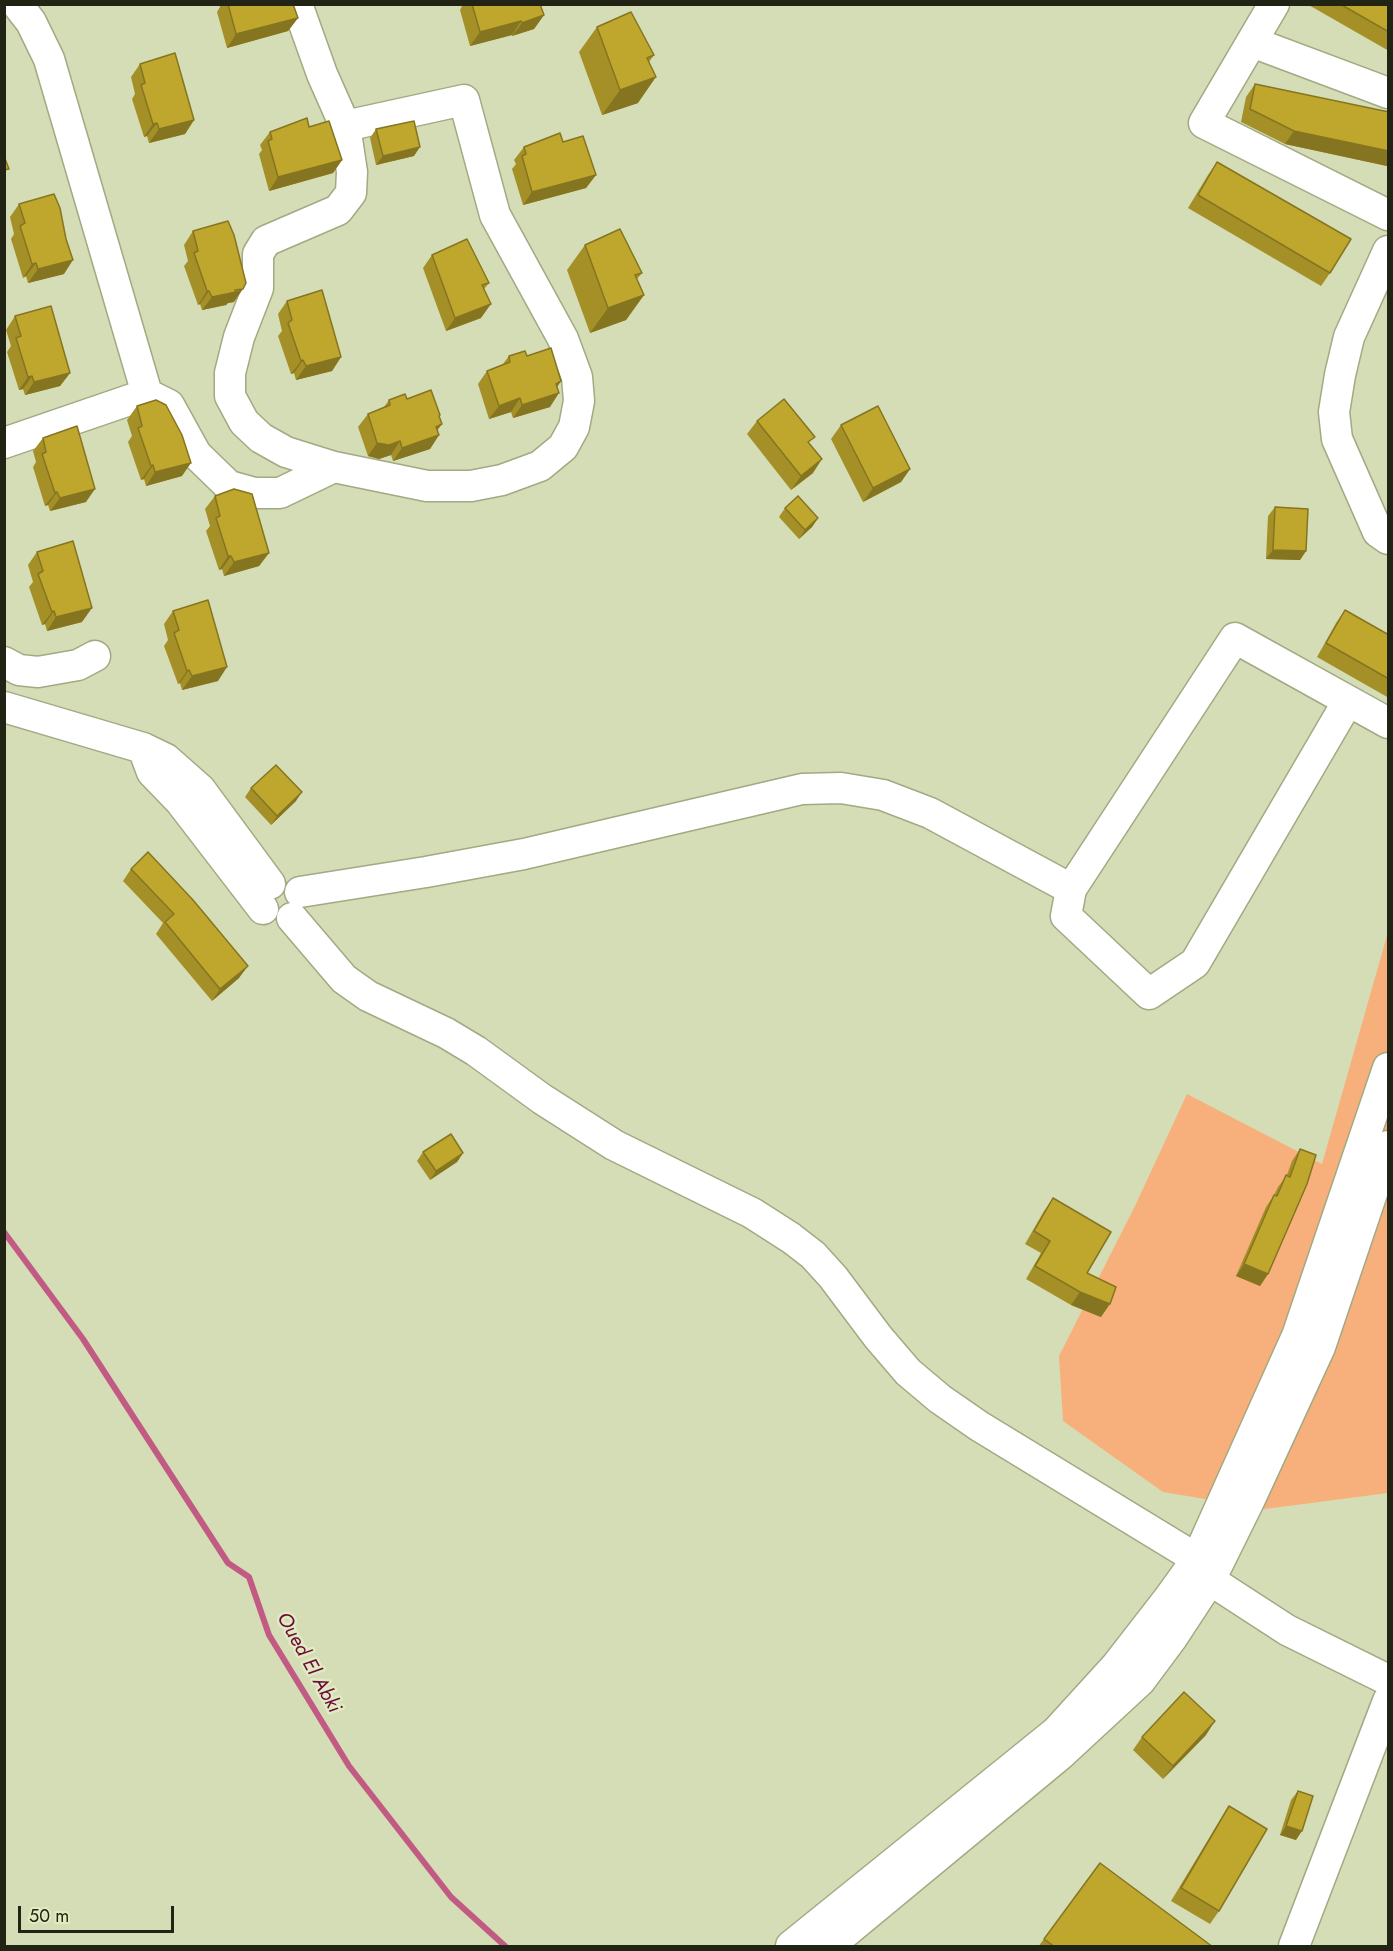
<!DOCTYPE html>
<html>
<head>
<meta charset="utf-8">
<style>
  body { margin:0 }
  #map { position:relative; width:1393px; height:1951px; overflow:hidden; background:#d4ddb5; font-family:Jost,sans-serif }
  canvas { display:block }
  .frame { position:absolute; inset:0; border:6px solid #212415; pointer-events:none }
  .scale { position:absolute; left:18px; top:1906px; width:156px; height:27px; box-sizing:border-box; border:3px solid #212415; border-top:0; padding-left:8px; font-size:18px; line-height:21px; white-space:nowrap; color:#212415; -webkit-text-stroke:4px #e1eac1; paint-order:stroke }
</style>
</head>
<body>
<div id="map">
<canvas width="1393" height="1951"></canvas>
<div class="frame"></div>
<div class="scale">50 m</div>
</div>
<script>
const ctx = document.querySelector('canvas').getContext('2d');
ctx.lineJoin = 'round';
function fill(path, color) {
  ctx.fillStyle = color;
  ctx.fill(path, 'evenodd');
}
function shape(rows) {
  const path = new Path2D();
  for (const r of rows) {
    path.moveTo(r[0], r[1]);
    for (let i = 2; i < r.length; i += 2) path.lineTo(r[i], r[i + 1]);
  }
  return path;
}
function stroke(path, color, width, dash) {
  ctx.strokeStyle = color;
  ctx.lineWidth = width;
  ctx.lineCap = dash ? 'butt' : 'round';
  ctx.setLineDash(dash || []);
  ctx.stroke(path);
}
function write(font, color, halo, rows, align = 'center') {
  ctx.font = font + ' Jost,sans-serif';
  ctx.lineWidth = 5;
  ctx.setLineDash([]);
  ctx.textBaseline = 'middle';
  ctx.strokeStyle = halo;
  ctx.fillStyle = color;
  for (const [text, x, y, turn = 0] of rows) {
    ctx.save();
    ctx.translate(x, y);
    ctx.rotate((+turn || 0) * Math.PI / 180);
    ctx.textAlign = isNaN(turn) ? turn : align;
    if (halo) ctx.strokeText(text, 0, 0);
    ctx.fillText(text, 0, 0);
    ctx.restore();
  }
}
fill(shape([
  [1388,932,1388,1493,1265,1509,1163,1492,1063,1421,1059,1356,1135,1206,1187,1094,1322,1164]
]), '#f7b07c');
stroke(shape([
  [4,1232,83,1339,228,1563,249,1577,269,1635,349,1766,451,1897,505,1946]
]), '#c15b83', 6);
const minor = shape([
  [297,4,322,74,345,126,352,172,351,193,338,210,266,241,258,254,258,288,239,337,230,373,230,396,244,422,261,438,286,452,334,467],
  [1274,4,1204,123,1388,215],
  [1252,42,1388,93],
  [1388,251,1349,337,1340,375,1334,412,1337,439,1378,532,1388,539],
  [147,394,169,405,196,454,229,486,254,493,280,493,334,467,427,486,471,486,502,480,540,466,563,447,574,427,579,401,577,377,563,339,495,215,464,100,345,126],
  [4,443,147,394,49,59,31,22,17,4],
  [4,662,19,670,38,672,78,665,95,656],
  [1348,701,1195,963,1149,994,1066,916,1071,889,1235,638,1388,723],
  [4,707,143,748,152,772,180,801,263,909],
  [143,748,166,759,200,789,270,884],
  [300,892,426,872,524,854,802,789,841,788,883,795,930,813,1071,889],
  [292,918,344,979,368,996,446,1033,476,1051,542,1099,614,1145,752,1213,791,1238,813,1255,833,1277,878,1337,908,1372,940,1399,979,1426,1197,1559,1210,1580,1287,1630,1388,1680],
  [791,1946,1056,1732,1117,1665,1169,1598,1197,1559,1297,1336,1388,1068],
  [829,1946,1060,1755,1140,1681,1172,1638,1210,1580,1250,1499,1320,1347,1388,1146],
  [1294,1946,1388,1701]
]);
stroke(minor, '#a2a983', 33);
stroke(minor, '#fff', 30);
fill(shape([
  [219,4,293,4,298,18,288,31,227,48,217,12,220,7],
  [463,4,540,4,544,15,534,29,512,36,512,35,470,46,460,10],
  [1307,4,1389,4,1389,51],
  [597,27,654,55,649,62,638,103,602,115,579,52],
  [140,64,194,120,185,134,149,143,147,136,144,137,132,99,135,94,131,77],
  [1255,84,1389,112,1389,164,1387,166,1285,144,1241,122,1246,97],
  [309,127,342,160,333,173,269,191,259,154,262,150,260,145,270,132],
  [376,129,414,156,376,165,370,138],
  [563,142,596,175,586,188,523,205,512,169,516,164,514,160,524,147],
  [1217,162,1330,273,1321,286,1188,208,1208,175],
  [19,204,64,274,28,283,26,276,23,278,11,239,14,234,10,217],
  [193,231,234,302,228,303,226,305,202,310,200,304,198,305,184,266,188,261,184,245],
  [585,245,642,273,637,279,644,295,626,320,590,333,567,270],
  [432,255,489,283,484,289,481,318,446,331,423,268],
  [287,301,341,357,332,371,296,380,294,373,291,374,278,336,282,331,278,314],
  [15,316,70,373,60,386,25,395,23,389,19,390,7,352,11,346,6,330],
  [509,356,527,356,561,381,557,387,550,407,513,418,511,412,489,419,478,384,487,371,503,364],
  [407,399,439,417,442,424,437,430,439,435,430,449,393,461,391,455,379,459,368,456,358,427,368,414,384,407,389,400],
  [137,406,182,476,146,486,144,479,141,480,128,442,132,436,127,420],
  [757,421,810,444,813,473,791,490,747,434],
  [841,425,910,469,901,482,863,502,831,439],
  [43,438,86,502,50,511,48,505,45,506,33,467,36,462,33,451],
  [215,496,269,553,259,566,224,576,222,569,219,570,206,531,210,526,205,509],
  [1275,507,1306,551,1300,560,1266,559,1268,516],
  [785,508,818,518,812,527,799,539,779,517],
  [37,552,82,622,47,631,45,624,42,625,29,587,33,582,28,565],
  [1345,610,1389,635,1389,698,1317,657,1336,623],
  [173,611,218,681,182,690,180,683,178,684,164,646,168,640,164,624],
  [251,788,296,801,271,825,245,797],
  [131,869,239,978,212,1001,156,934,163,923,123,881],
  [1300,1149,1268,1274,1260,1286,1236,1276,1266,1207,1274,1195,1278,1187,1287,1175,1292,1161],
  [423,1152,463,1153,457,1162,430,1180,417,1161],
  [1053,1198,1087,1273,1101,1317,1071,1305,1026,1279,1041,1253,1025,1244,1044,1211],
  [1206,1735,1163,1779,1133,1750,1142,1737],
  [1298,1791,1296,1840,1280,1835,1291,1800],
  [1229,1806,1219,1911,1210,1924,1171,1901,1220,1820],
  [1100,1863,1213,1947,1038,1947]
]), '#a49027');
fill(shape([
  [544,15,534,29,512,36,522,23],
  [298,18,288,31,227,48,236,34],
  [521,21,512,35,470,46,480,32],
  [656,77,638,103,602,115,620,90],
  [194,120,185,134,149,143,159,129],
  [157,123,147,136,144,137,153,124],
  [1294,131,1389,151,1389,164,1387,166,1285,144],
  [420,147,414,156,376,165,383,156],
  [342,160,333,173,269,191,278,177],
  [596,175,586,188,523,205,532,192],
  [73,260,64,274,28,283,38,269],
  [36,263,26,276,23,278,32,264],
  [243,289,234,302,228,303,226,305,202,310,212,297],
  [207,291,209,291,200,304,198,305],
  [644,295,626,320,590,333,608,308],
  [491,304,481,318,446,331,455,318],
  [341,357,332,371,296,380,306,366],
  [303,360,294,373,291,374,301,361],
  [70,373,60,386,25,395,34,382],
  [32,376,23,389,19,390,28,377],
  [561,381,552,394,559,393,550,407,513,418,522,405],
  [520,398,511,412,489,419,499,406],
  [442,424,432,437,439,435,430,449,393,461,402,448],
  [400,441,391,455,379,459,368,456,377,443],
  [822,459,813,473,791,490,801,476],
  [191,463,182,476,146,486,155,472],
  [153,465,144,479,141,480,151,466],
  [910,469,901,482,863,502,873,488],
  [95,489,86,502,50,511,60,498],
  [57,492,48,505,45,506,55,493],
  [818,518,812,527,799,539,805,530],
  [1273,550,1306,551,1300,560,1266,559],
  [269,553,259,566,224,576,234,562],
  [228,556,231,556,222,569,219,570],
  [92,608,82,622,47,631,56,617],
  [54,611,45,624,42,625,52,612],
  [227,667,218,681,182,690,192,676],
  [189,670,180,683,178,684,187,671],
  [302,792,296,801,271,825,277,816],
  [248,966,239,978,212,1001,220,989],
  [463,1153,457,1162,430,1180,436,1171],
  [1244,1264,1268,1274,1260,1286,1236,1276],
  [1080,1292,1110,1304,1101,1317,1071,1305],
  [1215,1721,1206,1735,1163,1779,1173,1766],
  [1286,1826,1302,1831,1296,1840,1280,1835]
]), '#867520');
const building = shape([
  [228,4,293,4,298,18,236,34,228,4],
  [472,4,540,4,544,15,522,23,521,21,480,32,472,4],
  [1340,4,1389,4,1389,32,1340,4],
  [631,12,654,55,647,58,656,77,620,90,597,27,631,12],
  [175,53,194,120,159,129,157,123,153,124,141,85,145,83,140,64,175,53],
  [1255,84,1389,112,1389,151,1294,131,1250,109,1255,84],
  [307,118,309,127,329,121,342,160,278,177,268,141,272,139,270,132,307,118],
  [414,121,420,147,383,156,376,129,414,121],
  [560,133,563,142,583,136,596,175,532,192,522,156,526,154,524,147,560,133],
  [4,156,9,169,4,170,4,156],
  [1217,162,1351,239,1330,273,1198,195,1217,162],
  [54,194,60,208,66,239,73,260,38,269,36,263,32,264,20,226,25,223,19,204,54,194],
  [228,221,234,235,246,283,243,289,235,290,236,292,212,297,209,291,207,291,194,253,198,251,193,231,228,221],
  [620,229,642,273,635,275,644,295,608,308,585,245,620,229],
  [467,239,489,283,482,285,491,304,455,318,432,255,467,239],
  [322,290,341,357,306,366,303,360,301,361,288,323,292,320,287,301,322,290],
  [51,306,70,373,34,382,32,376,28,377,16,338,21,336,15,316,51,306],
  [551,348,561,381,556,384,559,393,522,405,520,398,499,406,487,371,510,362,509,356,525,351,527,356,551,348],
  [431,390,440,415,439,416,442,424,436,427,439,435,402,448,400,441,389,445,377,443,368,414,390,405,389,400,405,394,407,399,431,390],
  [784,399,815,437,808,442,822,459,801,476,757,421,784,399],
  [156,400,166,405,182,435,191,463,155,472,153,465,151,466,138,428,142,426,137,406,156,400],
  [878,406,910,469,873,488,841,425,878,406],
  [77,426,95,489,60,498,57,492,55,493,42,454,46,452,43,438,77,426],
  [234,489,252,494,269,553,234,562,231,556,228,556,216,518,220,516,215,496,234,489],
  [798,496,818,518,805,530,785,508,798,496],
  [1275,507,1308,509,1306,551,1273,550,1275,507],
  [73,541,92,608,56,617,54,611,52,612,38,574,43,571,37,552,73,541],
  [208,600,227,667,192,676,189,670,187,671,174,633,179,630,173,611,208,600],
  [1345,610,1389,635,1389,679,1326,643,1345,610],
  [276,765,302,792,277,816,251,788,276,765],
  [148,852,193,900,248,966,220,989,165,922,174,914,131,869,148,852],
  [451,1134,463,1153,436,1171,423,1152,451,1134],
  [1300,1149,1316,1155,1307,1184,1268,1274,1244,1264,1274,1195,1277,1196,1286,1175,1290,1177,1300,1149],
  [1053,1198,1111,1232,1087,1273,1116,1287,1110,1304,1080,1292,1035,1266,1050,1241,1034,1231,1053,1198],
  [1184,1692,1215,1721,1173,1766,1142,1737,1184,1692],
  [1298,1791,1313,1796,1302,1831,1286,1826,1298,1791],
  [1229,1806,1267,1829,1219,1911,1181,1888,1229,1806],
  [1100,1863,1213,1947,1055,1947,1044,1939,1100,1863]
]);
fill(building, '#bfa72d');
stroke(building, '#867520', 1.5);
write('italic 20px', '#69083a', '#e1eac1', [
  ["Oued El Abki",308,1663,61]
]);
</script>
</body>
</html>
